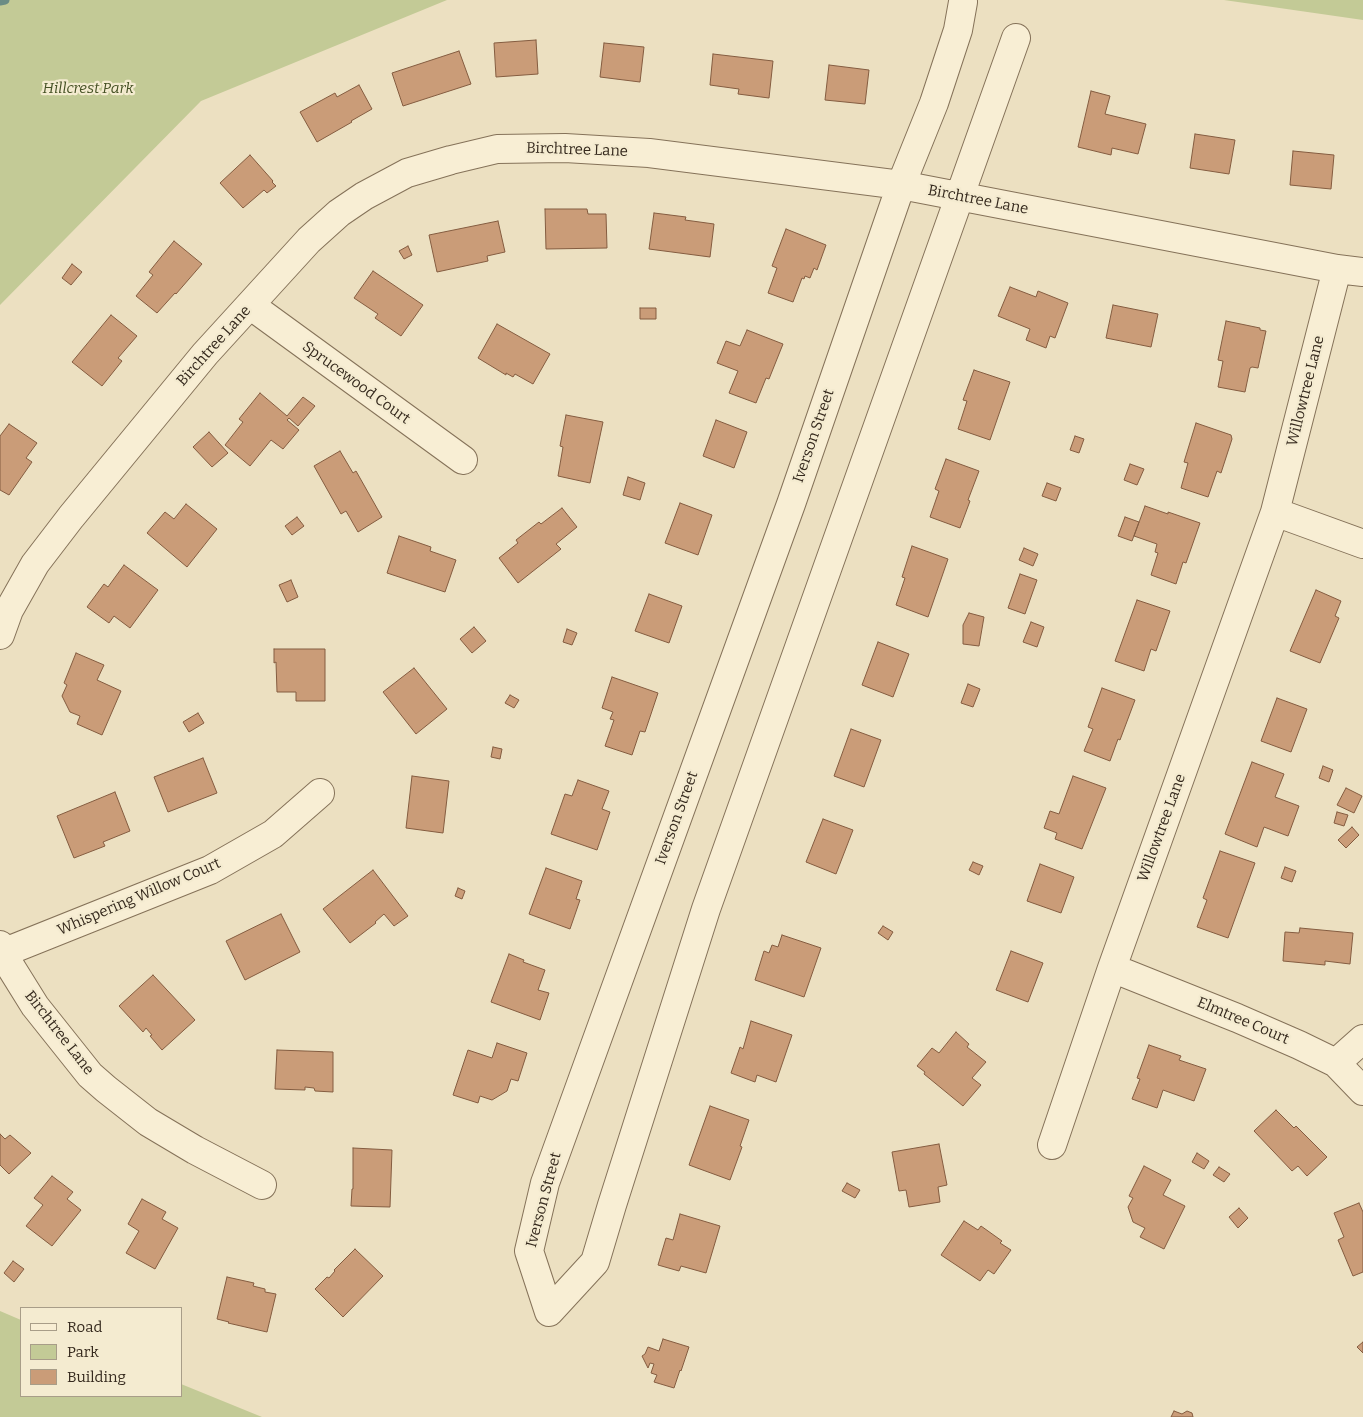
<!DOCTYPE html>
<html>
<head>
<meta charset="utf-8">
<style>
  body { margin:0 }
  #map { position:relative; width:1363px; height:1417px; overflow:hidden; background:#ece0c1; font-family:Bitter,serif }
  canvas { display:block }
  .legend { position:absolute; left:20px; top:1307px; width:162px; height:90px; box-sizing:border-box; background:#f4ebd0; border:1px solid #a89d88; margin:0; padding:6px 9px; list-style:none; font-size:15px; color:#35291d }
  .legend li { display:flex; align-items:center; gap:10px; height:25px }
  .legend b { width:25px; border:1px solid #a89d88 }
</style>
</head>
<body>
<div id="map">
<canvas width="1363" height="1417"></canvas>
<ul class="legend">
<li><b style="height:6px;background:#f8eed4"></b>Road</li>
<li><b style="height:14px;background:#c3ca96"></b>Park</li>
<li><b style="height:14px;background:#ca9c78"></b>Building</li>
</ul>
</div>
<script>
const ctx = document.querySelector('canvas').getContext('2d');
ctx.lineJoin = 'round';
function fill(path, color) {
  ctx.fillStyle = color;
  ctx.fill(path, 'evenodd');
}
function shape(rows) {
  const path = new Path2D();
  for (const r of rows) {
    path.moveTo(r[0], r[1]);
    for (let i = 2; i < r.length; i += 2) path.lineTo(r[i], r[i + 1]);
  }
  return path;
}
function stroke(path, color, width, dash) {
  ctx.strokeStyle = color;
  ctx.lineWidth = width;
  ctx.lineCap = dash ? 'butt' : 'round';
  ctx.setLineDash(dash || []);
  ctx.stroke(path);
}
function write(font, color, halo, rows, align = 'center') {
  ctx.font = font + ' Bitter,serif';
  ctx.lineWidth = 4.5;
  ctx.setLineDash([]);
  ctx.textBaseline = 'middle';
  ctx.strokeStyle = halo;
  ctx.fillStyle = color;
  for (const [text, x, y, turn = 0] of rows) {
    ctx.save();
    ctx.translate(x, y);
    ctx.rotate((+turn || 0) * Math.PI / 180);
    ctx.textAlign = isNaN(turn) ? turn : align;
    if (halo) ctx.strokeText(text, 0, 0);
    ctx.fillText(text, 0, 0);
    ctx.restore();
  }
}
fill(shape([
  [0,0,447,0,201,101,0,305],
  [1224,0,1363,0,1363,20],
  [0,1311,21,1320,21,1396,181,1396,181,1384,262,1417,0,1417]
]), '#c3ca96');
stroke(shape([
  [0,1,5,0]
]), '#6b8c85', 9);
const building = shape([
  [536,40,538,74,496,77,494,43,536,40],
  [604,43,644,47,640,82,600,77,604,43],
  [459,51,471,84,403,106,392,73,459,51],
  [713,54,773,61,769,98,738,94,739,89,710,85,713,54],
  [829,65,869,70,865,104,825,100,829,65],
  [359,85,372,109,351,121,352,122,317,142,300,112,335,93,337,97,359,85],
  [1091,91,1110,96,1105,114,1146,124,1138,154,1112,148,1111,155,1078,147,1091,91],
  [1195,134,1235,140,1229,174,1190,168,1195,134],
  [1293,151,1334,155,1331,189,1290,185,1293,151],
  [250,155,273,181,272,182,276,186,267,193,264,190,243,208,220,183,250,155],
  [545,209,587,209,588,214,606,214,607,248,546,249,545,209],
  [654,213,686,217,685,220,714,224,710,257,649,249,654,213],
  [498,221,505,252,487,256,488,261,437,272,429,235,498,221],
  [786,229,826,245,817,270,814,268,810,278,805,276,804,279,802,278,793,302,768,293,777,268,772,266,786,229],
  [174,241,202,264,176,294,175,293,157,313,136,296,153,275,149,272,174,241],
  [408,246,412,255,404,259,399,251,408,246],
  [72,264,82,272,71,285,62,278,72,264],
  [373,271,423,305,401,336,375,318,378,314,354,298,373,271],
  [1010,287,1036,297,1038,291,1068,303,1055,338,1050,336,1046,348,1026,340,1030,329,998,316,1010,287],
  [1113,305,1158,314,1151,347,1106,338,1113,305],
  [640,308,656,308,656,319,640,319,640,308],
  [111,315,137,336,118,358,122,361,102,386,72,362,111,315],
  [1226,321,1260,328,1260,330,1266,331,1258,368,1252,367,1250,368,1245,392,1218,387,1223,361,1218,360,1226,321],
  [497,324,550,354,533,384,515,374,513,377,506,373,506,375,478,358,497,324],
  [747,330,783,344,769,379,766,378,756,403,729,393,738,371,717,363,726,341,740,346,747,330],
  [974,370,1010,382,990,440,958,429,967,401,963,400,974,370],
  [260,393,287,416,303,397,315,406,298,426,289,418,287,420,299,430,283,449,271,440,250,466,225,445,243,422,239,419,260,393],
  [566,415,603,422,590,483,558,476,563,447,560,446,566,415],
  [716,420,747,432,734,468,703,456,716,420],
  [1196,423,1231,435,1232,439,1221,473,1217,471,1208,497,1181,488,1188,463,1184,462,1196,423],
  [9,424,37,443,26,458,32,462,9,495,0,490,0,436,9,424],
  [209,432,228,453,212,467,193,447,209,432],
  [1075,436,1084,439,1079,453,1070,450,1075,436],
  [340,451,353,473,356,471,382,517,358,532,346,511,341,514,314,466,340,451],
  [946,459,979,471,968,500,970,501,960,528,930,517,939,491,935,489,946,459],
  [1130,464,1144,469,1137,485,1124,480,1130,464],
  [628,477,645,483,640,500,623,495,628,477],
  [1047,483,1061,488,1056,501,1042,496,1047,483],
  [680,503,712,515,698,555,665,543,680,503],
  [186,504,217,529,187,567,147,533,165,512,174,519,186,504],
  [1145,506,1168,514,1168,512,1200,523,1186,563,1183,562,1176,584,1151,575,1158,553,1155,552,1157,544,1134,536,1145,506],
  [562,508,577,527,556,544,561,549,518,583,499,558,518,543,516,540,539,522,541,524,562,508],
  [297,517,304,526,292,535,285,526,297,517],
  [1125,517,1139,522,1132,541,1118,536,1125,517],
  [399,536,431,547,430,551,456,560,445,592,387,573,399,536],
  [912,546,948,559,928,617,896,605,905,578,902,577,912,546],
  [1024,548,1038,554,1033,566,1019,560,1024,548],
  [124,565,158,590,130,628,114,616,109,623,87,607,104,584,108,587,124,565],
  [1020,574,1037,580,1025,614,1008,608,1020,574],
  [291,580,298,597,287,602,279,585,291,580],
  [1316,590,1341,601,1335,616,1339,618,1320,663,1290,651,1316,590],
  [649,594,682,606,669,643,635,631,649,594],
  [1137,600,1170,611,1156,651,1151,649,1144,671,1115,661,1137,600],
  [969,613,984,617,979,646,963,644,963,625,969,613],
  [1031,622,1044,627,1037,647,1023,642,1031,622],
  [474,627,486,641,472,653,460,639,474,627],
  [567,629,577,633,572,645,563,642,567,629],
  [878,642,909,654,893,697,862,685,878,642],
  [274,649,325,649,325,701,296,701,296,692,277,692,276,662,274,663,274,649],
  [76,653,104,665,97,680,121,691,102,735,77,724,80,716,70,712,62,696,67,685,64,683,76,653],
  [414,668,447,709,416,734,383,692,414,668],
  [612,677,658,693,645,732,640,731,632,755,605,746,614,720,610,719,613,712,602,708,612,677],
  [968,684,980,689,973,707,961,703,968,684],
  [1102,688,1135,700,1120,740,1118,739,1110,761,1084,751,1093,729,1088,727,1102,688],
  [510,695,519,700,514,708,505,703,510,695],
  [1277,698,1307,709,1291,752,1261,741,1277,698],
  [198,713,204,723,189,732,183,722,198,713],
  [851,729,881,740,864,787,834,776,851,729],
  [493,747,502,749,500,759,491,757,493,747],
  [203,758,217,793,168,812,154,777,203,758],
  [1252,762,1284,774,1275,797,1299,806,1288,836,1264,827,1257,847,1225,834,1252,762],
  [1323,766,1333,770,1329,782,1319,778,1323,766],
  [412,776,449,781,443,833,406,828,412,776],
  [1073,776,1106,788,1082,849,1055,839,1057,833,1044,828,1050,811,1059,814,1073,776],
  [578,780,609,791,602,809,610,812,597,850,551,834,565,794,572,796,578,780],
  [1346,788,1362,796,1354,813,1337,805,1346,788],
  [115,792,130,831,103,842,105,846,74,858,57,816,115,792],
  [1337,812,1348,815,1344,826,1334,823,1337,812],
  [823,819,853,830,836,874,806,862,823,819],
  [1352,827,1359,835,1346,848,1338,840,1352,827],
  [1220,851,1255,863,1228,938,1197,927,1207,900,1203,898,1220,851],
  [973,862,983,866,979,875,969,870,973,862],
  [1040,864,1074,877,1061,913,1027,901,1040,864],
  [1285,867,1296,871,1292,882,1281,878,1285,867],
  [546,868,582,881,576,899,580,900,570,929,529,914,546,868],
  [373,870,408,916,394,926,384,914,375,922,376,923,350,943,323,909,373,870],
  [458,888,465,891,462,899,455,896,458,888],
  [281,914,300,952,245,980,226,941,281,914],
  [883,926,893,932,888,940,878,933,883,926],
  [1300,928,1353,933,1350,964,1325,961,1325,965,1283,961,1285,932,1299,933,1300,928],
  [782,935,821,948,804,997,755,980,764,951,769,953,772,945,778,947,782,935],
  [1011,951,1043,963,1028,1002,996,990,1011,951],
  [509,954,524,960,523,962,545,970,538,990,549,993,540,1020,491,1002,509,954],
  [153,975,195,1020,162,1050,150,1036,152,1035,146,1028,143,1032,119,1006,153,975],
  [751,1021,792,1035,776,1082,757,1075,755,1082,731,1073,740,1047,743,1049,751,1021],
  [956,1032,969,1044,967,1047,986,1062,972,1078,981,1085,963,1106,924,1074,925,1072,917,1066,932,1048,939,1053,956,1032],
  [497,1043,527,1053,518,1081,511,1079,507,1091,492,1100,480,1096,478,1103,453,1095,468,1050,492,1058,497,1043],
  [1149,1045,1181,1056,1179,1060,1206,1069,1194,1101,1163,1090,1157,1108,1132,1099,1140,1079,1137,1078,1149,1045],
  [277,1050,333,1052,333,1092,315,1091,314,1088,305,1087,305,1090,275,1089,277,1050],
  [710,1106,749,1120,740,1146,742,1147,730,1180,689,1165,710,1106],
  [1276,1110,1294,1128,1296,1126,1327,1157,1307,1176,1298,1166,1292,1171,1254,1131,1276,1110],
  [0,1134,5,1139,10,1135,31,1153,9,1174,0,1165,0,1134],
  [939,1144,947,1185,938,1187,940,1202,909,1207,906,1190,899,1191,892,1152,939,1144],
  [353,1148,392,1150,390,1207,351,1206,352,1189,353,1189,353,1148],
  [1197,1153,1209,1161,1204,1169,1192,1162,1197,1153],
  [1144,1166,1171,1180,1163,1195,1185,1206,1164,1249,1140,1237,1145,1228,1133,1222,1128,1207,1133,1198,1129,1196,1144,1166],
  [1219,1167,1230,1174,1224,1182,1213,1175,1219,1167],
  [52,1176,73,1192,67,1199,81,1210,52,1246,26,1226,43,1205,34,1198,52,1176],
  [847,1183,860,1190,855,1198,842,1191,847,1183],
  [142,1199,166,1212,162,1219,178,1228,155,1269,126,1253,139,1231,128,1224,142,1199],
  [1359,1203,1363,1212,1363,1272,1353,1276,1338,1240,1344,1237,1334,1213,1359,1203],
  [1239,1208,1248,1218,1238,1228,1229,1217,1239,1208],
  [680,1214,720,1226,706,1273,681,1266,679,1271,658,1265,666,1238,673,1240,680,1214],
  [964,1221,978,1230,981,1226,1002,1241,1000,1243,1011,1250,994,1274,988,1270,980,1281,941,1255,964,1221],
  [355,1249,383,1276,343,1317,315,1289,327,1277,329,1278,335,1271,334,1270,355,1249],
  [13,1261,24,1269,14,1282,4,1273,13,1261],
  [227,1277,254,1283,253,1286,265,1289,265,1292,276,1294,267,1332,228,1323,229,1322,217,1319,227,1277],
  [663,1339,689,1347,681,1371,680,1370,674,1388,654,1382,657,1375,651,1373,654,1364,650,1363,648,1368,642,1356,645,1354,648,1347,659,1351,663,1339],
  [1363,1342,1363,1353,1357,1347,1363,1342],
  [1174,1411,1182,1414,1187,1411,1192,1413,1193,1417,1171,1417,1174,1411]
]);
fill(building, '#ca9c78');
stroke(building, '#845c40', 1);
const minor = shape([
  [963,2,958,30,934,103,901,185,791,504,545,1183,529,1251,549,1312,595,1262,612,1205,706,909,1016,38],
  [250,305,463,460],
  [1275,512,1363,544],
  [0,635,9,610,35,564,71,517,205,354,309,240,339,213,364,196,407,173,451,160,497,149,565,148,649,153,901,185,1337,269,1363,272],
  [0,945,2,953,35,1006,90,1075,106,1089,148,1122,195,1150,262,1185],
  [0,954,210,870,273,834,320,793],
  [1112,968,1237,1018,1299,1045,1336,1063,1363,1091],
  [1336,1063,1363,1039],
  [1052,1145,1112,968,1275,512,1337,269]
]);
stroke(minor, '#857259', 30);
stroke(minor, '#f8eed4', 28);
write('italic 15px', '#455124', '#f4ebd0', [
  ["Hillcrest Park",88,89]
]);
write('15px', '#35291d', '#f4ebd0', [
  ["Birchtree Lane",577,150,2],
  ["Birchtree Lane",978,200,11],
  ["Birchtree Lane",214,346,-48],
  ["Sprucewood Court",356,383,36],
  ["Willowtree Lane",1306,391,-76],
  ["Iverson Street",814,436,-71],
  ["Iverson Street",677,818,-70],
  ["Willowtree Lane",1162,828,-70],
  ["Whispering Willow Court",139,897,-23],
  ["Elmtree Court",1243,1021,23],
  ["Birchtree Lane",59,1033,52],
  ["Iverson Street",544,1200,-75]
]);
</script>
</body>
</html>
